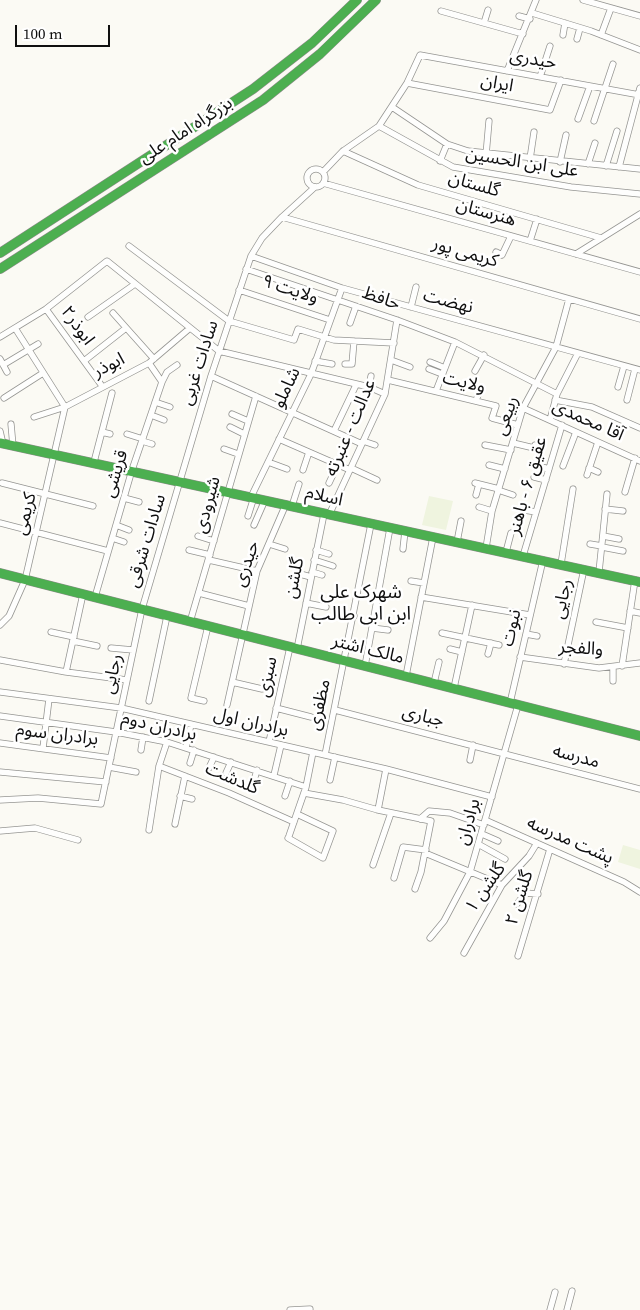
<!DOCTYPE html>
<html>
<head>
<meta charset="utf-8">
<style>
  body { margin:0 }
  #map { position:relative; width:640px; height:1310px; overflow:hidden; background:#fbfaf4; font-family:"Source Serif 4",serif }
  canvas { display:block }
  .scale { position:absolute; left:15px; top:25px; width:95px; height:22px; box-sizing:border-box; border:2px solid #0f0f0f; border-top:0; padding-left:6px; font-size:15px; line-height:18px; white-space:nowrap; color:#0f0f0f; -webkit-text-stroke:4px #fff; paint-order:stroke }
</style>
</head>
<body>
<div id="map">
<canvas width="640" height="1310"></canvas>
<div class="scale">100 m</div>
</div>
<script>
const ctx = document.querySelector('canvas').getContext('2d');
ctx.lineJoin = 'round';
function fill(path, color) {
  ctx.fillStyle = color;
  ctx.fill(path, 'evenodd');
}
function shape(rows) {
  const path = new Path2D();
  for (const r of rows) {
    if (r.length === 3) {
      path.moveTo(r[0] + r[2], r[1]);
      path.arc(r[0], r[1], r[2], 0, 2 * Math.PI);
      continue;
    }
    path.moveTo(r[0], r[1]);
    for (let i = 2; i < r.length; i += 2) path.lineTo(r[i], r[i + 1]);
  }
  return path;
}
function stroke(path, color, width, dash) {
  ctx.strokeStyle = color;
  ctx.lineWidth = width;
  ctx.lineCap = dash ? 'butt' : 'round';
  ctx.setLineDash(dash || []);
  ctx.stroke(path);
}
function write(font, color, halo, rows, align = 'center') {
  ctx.font = font + ' "Source Serif 4","Noto Sans Arabic",serif';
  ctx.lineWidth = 5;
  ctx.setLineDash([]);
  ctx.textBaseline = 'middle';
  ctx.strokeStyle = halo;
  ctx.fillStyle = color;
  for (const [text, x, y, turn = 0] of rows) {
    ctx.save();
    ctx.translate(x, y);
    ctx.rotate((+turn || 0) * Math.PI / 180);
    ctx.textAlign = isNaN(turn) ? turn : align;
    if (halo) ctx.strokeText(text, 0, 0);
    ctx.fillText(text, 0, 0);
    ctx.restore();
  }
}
fill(shape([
  [429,496,453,501,446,530,422,525],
  [623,845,640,850,640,869,618,862]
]), '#eff4df');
const street = shape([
  [583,0,640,16],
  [441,11,523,34],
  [532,13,591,31,640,50],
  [519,16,530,19],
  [484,23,488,10],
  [563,35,565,23],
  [601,35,611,8],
  [577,39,580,28],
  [507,71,536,0],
  [540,77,550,46],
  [407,83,550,110,561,80],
  [392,107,447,144,468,151,640,169],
  [578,119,590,86],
  [594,121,613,64],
  [379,126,453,167,571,187,640,194],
  [343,151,418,185,601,238],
  [486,155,489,121],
  [530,159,534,132],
  [440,161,447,144],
  [560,162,566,135],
  [588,164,595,143],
  [606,166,617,131],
  [619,167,640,88],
  [316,178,9],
  [323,172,343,151,379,126,407,83,420,55,640,95],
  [323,183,640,272],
  [282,217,640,319],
  [530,241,537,219],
  [129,246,229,321,294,340,298,329,334,340,394,343],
  [496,252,502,255,511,236],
  [576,254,640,214],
  [251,256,342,288,640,370],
  [246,269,397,320,455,342,557,394],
  [239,290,330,320],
  [411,307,416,287],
  [46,309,102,386],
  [113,313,154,359],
  [88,317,135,284],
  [350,323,356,306],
  [15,328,65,407],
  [0,337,46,309,107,261,219,351,369,387,385,394],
  [0,359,7,372],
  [391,360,410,367],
  [84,361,126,328],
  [315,361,332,364],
  [430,362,445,368],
  [345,364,352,364,354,341],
  [3,365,38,344],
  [429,369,442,374],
  [475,371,484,355],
  [211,376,362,444],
  [388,380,496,406,492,418,518,425],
  [162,382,167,372,177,365],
  [369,387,371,376],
  [618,387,624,366],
  [436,391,455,342],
  [4,398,43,373],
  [555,400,592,407,640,428],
  [627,400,635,369],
  [476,401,480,389],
  [155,402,170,407],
  [523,408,640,461],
  [232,414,248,421],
  [151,415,164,420],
  [34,417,65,407,149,363,190,328],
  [550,420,557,394,578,353],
  [11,424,13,446],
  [230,427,244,434],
  [0,431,3,444],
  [334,431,356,385],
  [102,432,110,434],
  [127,434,143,439],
  [279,439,350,470],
  [142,441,152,444],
  [363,441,375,445],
  [513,443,534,448,535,445],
  [485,445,511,450],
  [224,449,238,454],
  [94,462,112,393],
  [268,462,287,469],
  [489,465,505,469],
  [538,466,549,469],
  [563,466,576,432],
  [351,468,377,480],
  [589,468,598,472],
  [303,470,309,452],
  [587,475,598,442],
  [534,477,546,480],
  [2,483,93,506],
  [329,483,338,464],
  [475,483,499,489],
  [498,490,513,495],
  [625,492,635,458],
  [476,495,479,484],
  [251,497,311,374,342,288],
  [124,498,139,502],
  [292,506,299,484],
  [479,507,492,511],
  [605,509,623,511],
  [524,510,536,512],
  [329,515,385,394,397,320],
  [248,516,254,497],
  [0,523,108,551],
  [116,525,129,530],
  [254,525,265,500],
  [198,536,214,541],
  [603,536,619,539],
  [112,538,124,542],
  [457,542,461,521],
  [269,544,285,549],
  [590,544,602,546],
  [602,547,623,551],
  [486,548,492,511,523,408,556,347,569,299],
  [403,549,405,531],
  [189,550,210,555],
  [316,550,329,554],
  [506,552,511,533],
  [523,556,562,425],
  [209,560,257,571],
  [314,560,333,566],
  [561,564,573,489],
  [312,572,322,575],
  [599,572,607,494],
  [300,574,311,577],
  [411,581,424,583],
  [199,593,249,606],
  [95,597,132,470,162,382,149,363],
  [421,597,530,615],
  [306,603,326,607],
  [630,611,640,613],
  [338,613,354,616],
  [190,622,256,396],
  [596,622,628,628],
  [0,625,9,616,25,580,65,407],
  [372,628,388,630],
  [51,632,74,637],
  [442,633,499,645],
  [526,634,537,636],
  [73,641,97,646],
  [111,648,133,650],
  [297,649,324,514],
  [450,649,462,652],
  [488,654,491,643],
  [520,657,599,668,640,663],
  [0,660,66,672,127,680],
  [564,664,584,569],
  [365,666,390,528],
  [622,666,635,580],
  [613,667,613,681],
  [66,672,83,594],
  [406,676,433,537],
  [232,682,262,689],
  [434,683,439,662],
  [454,688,472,605],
  [0,692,121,708,386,769,492,797],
  [149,701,167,616],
  [204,701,191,698,208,626],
  [510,703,543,560],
  [227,705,257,571,286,504],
  [276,708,311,717],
  [335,710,640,789],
  [0,716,116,732,167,742,306,787],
  [269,742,290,647],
  [0,743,111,758],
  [43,748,49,699],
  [186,748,191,724],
  [141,750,143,737],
  [325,755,371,524],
  [470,760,473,745],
  [190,763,194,750],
  [159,766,229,793,294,822],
  [109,767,136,772],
  [209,768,214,757],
  [0,772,106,782],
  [226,773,231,762],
  [274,775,281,745],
  [330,780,335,757],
  [253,784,257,770],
  [304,793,343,800,378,810,431,821,421,872,415,889],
  [180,796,192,799],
  [285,796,290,781],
  [0,800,38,798,101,804,142,609,211,376,251,256,262,238,282,217,315,187],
  [378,810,386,769],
  [297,814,333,831,323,858,288,838,289,836,306,787,313,752],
  [420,819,429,811,450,813,484,825],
  [485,820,624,882,640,892],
  [175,824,185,776],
  [149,830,159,766,167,742],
  [0,831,35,828,78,840],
  [482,834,498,841],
  [478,844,505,859],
  [425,853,502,885],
  [373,865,391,813],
  [394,878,403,847,426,850],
  [517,904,525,893,538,894],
  [430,938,444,921,470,872,518,705],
  [464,953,502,885,529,856,537,843],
  [518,956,550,849],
  [290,1310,310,1309],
  [550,1310,555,1292],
  [567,1310,572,1291]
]);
const fast = shape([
  [0,253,253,89,312,43,357,0],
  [0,269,263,100,320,54,376,0],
  [0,443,640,582],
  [0,573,640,736]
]);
stroke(street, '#959592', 7);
stroke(fast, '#8c8b89', 10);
stroke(street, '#fefefd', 5.5);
stroke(fast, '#4caf50', 9);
write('18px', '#0f0f0f', '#fff', [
  ["حیدری",533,60,10],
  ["ایران",497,84,11],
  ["بزرگراه امام علی",186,131,-33],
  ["علی ابن الحسین",522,163,9],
  ["گلستان",474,185,16],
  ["هنرستان",486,213,16],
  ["کریمی پور",465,253,16],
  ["ولایت ۹",290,290,18],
  ["حافظ",381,299,19],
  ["نهضت",448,302,15],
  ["ابوذر۲",77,326,54],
  ["سادات غربی",200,363,-72],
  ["ابوذر",109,366,-27],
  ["ولایت",464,383,13],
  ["شاملو",287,388,-65],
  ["ربیعی",507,416,-71],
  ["آقا محمدی",588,421,24],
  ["عدالت - عنبرته",351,428,-67],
  ["قریشی",116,474,-73],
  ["عقیق ۶ - باهنر",528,486,-74],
  ["اسلام",324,497,13],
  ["شیرودی",208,505,-75],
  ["کریمی",26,514,-76],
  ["سادات شرقی",147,541,-73],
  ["حیدری",247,564,-71],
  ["گلشن",295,578,-79],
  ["رجایی",563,599,-78],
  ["نبوت",512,628,-77],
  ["والفجر",581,649,4],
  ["مالک اشتر",368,650,14],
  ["رجایی",113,674,-78],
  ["سبزی",268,677,-78],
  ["مظفری",320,705,-78],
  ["جباری",423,717,14],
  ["برادران اول",251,723,13],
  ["برادران دوم",159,727,13],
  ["برادران سوم",57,735,7],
  ["مدرسه",576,757,15],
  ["گلدشت",232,779,23],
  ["برادران",469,822,-74],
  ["پشت مدرسه",570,841,24],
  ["گلشن ۱",486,888,-55],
  ["گلشن ۲",520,898,-73]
]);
write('19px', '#0f0f0f', '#fff', [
  ["شهرک علی",361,593],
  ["ابن ابی طالب",361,615]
]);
</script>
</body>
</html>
